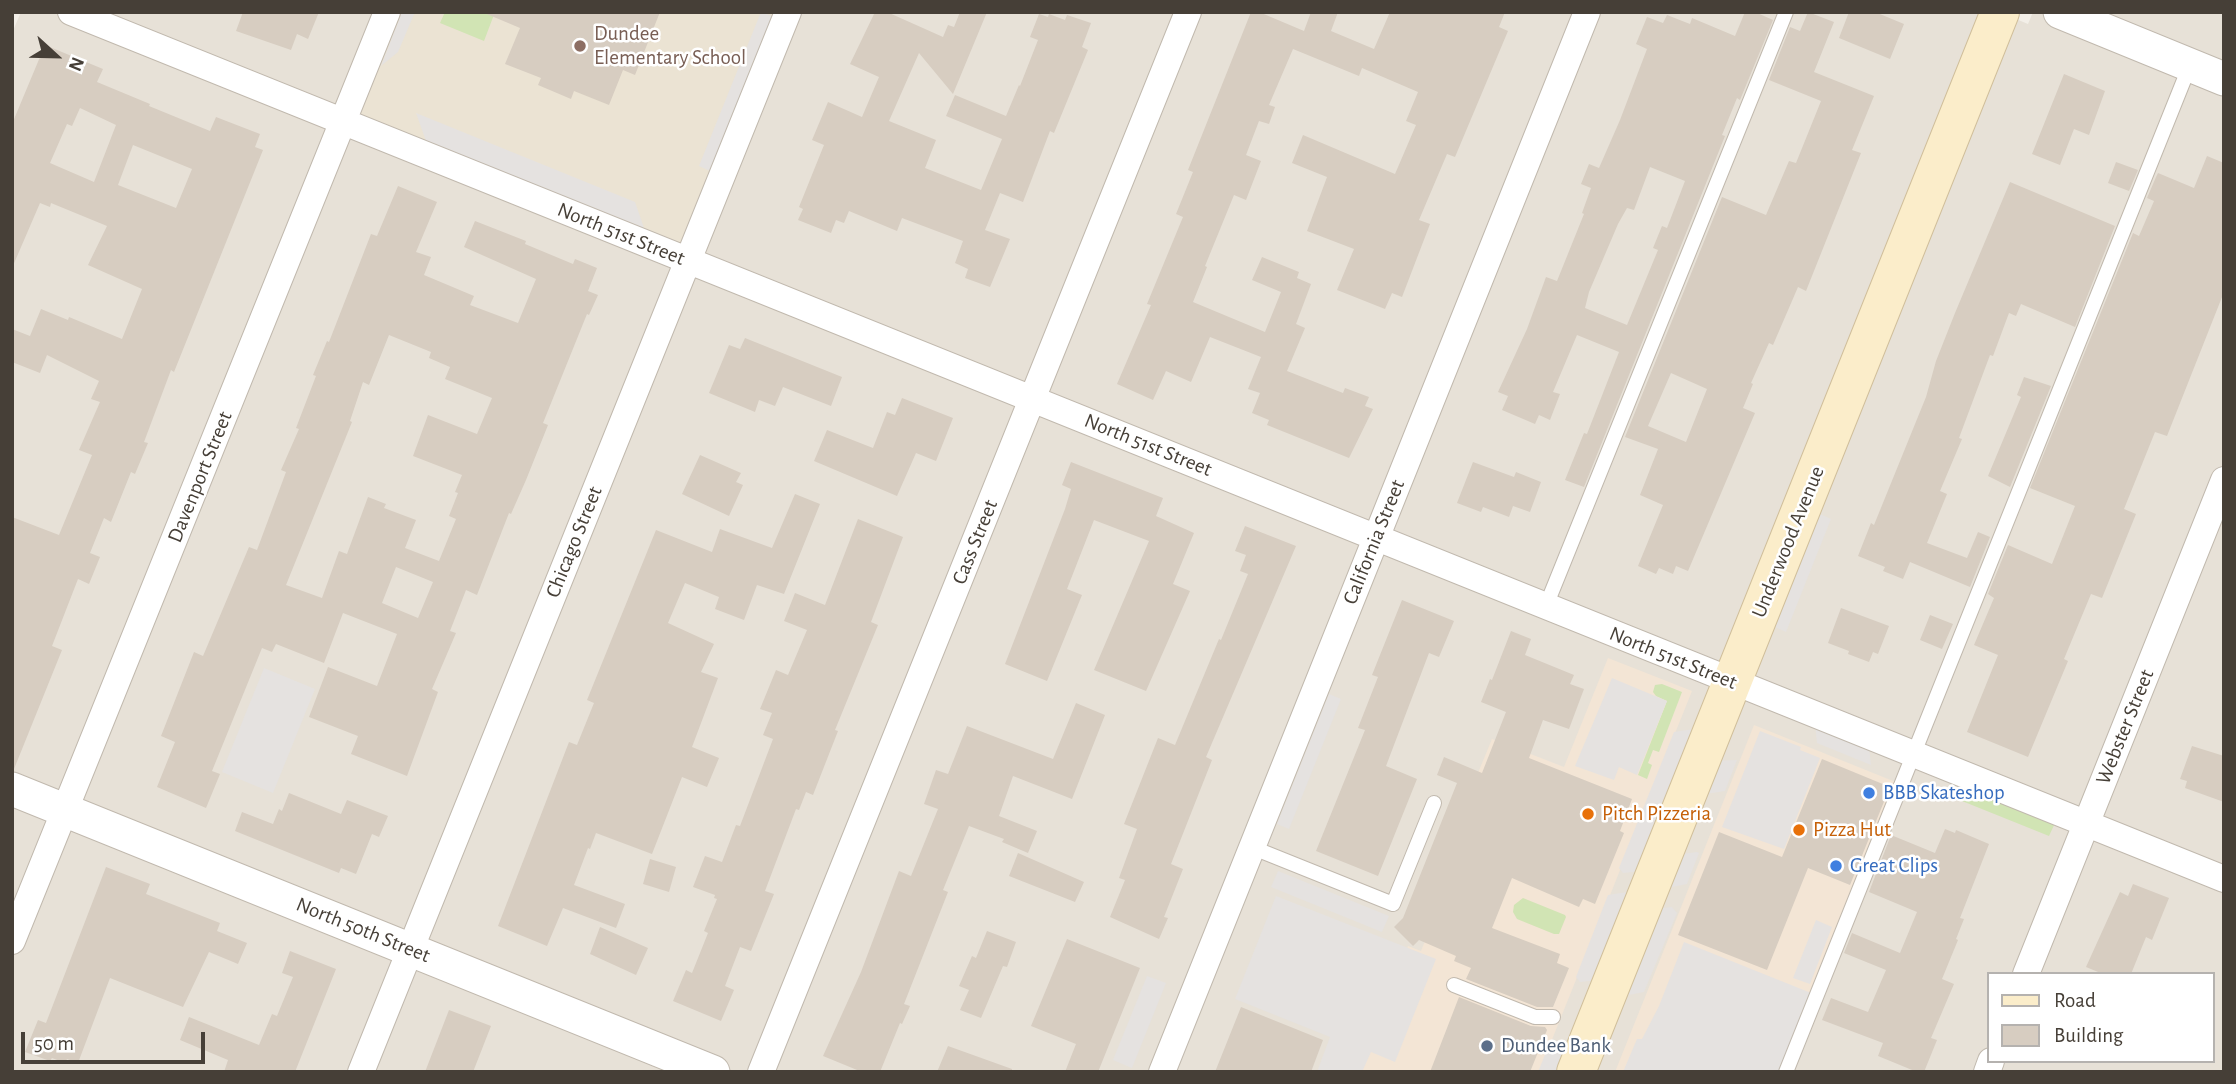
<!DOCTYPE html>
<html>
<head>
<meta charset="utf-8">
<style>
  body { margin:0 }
  #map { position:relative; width:2236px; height:1084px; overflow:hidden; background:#f3efe8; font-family:"Alegreya Sans",sans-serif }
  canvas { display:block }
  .frame { position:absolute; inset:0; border:14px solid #463f37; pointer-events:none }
  .legend { position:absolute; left:1987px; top:972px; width:228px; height:91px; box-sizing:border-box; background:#fff; border:2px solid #b5b2af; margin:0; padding:9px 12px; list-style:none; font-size:21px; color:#463f37 }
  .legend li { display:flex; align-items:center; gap:14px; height:35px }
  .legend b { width:35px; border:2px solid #b5b2af }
  .north { position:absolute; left:21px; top:21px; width:70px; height:70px; -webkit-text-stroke:5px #fff; paint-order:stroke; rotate:112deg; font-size:19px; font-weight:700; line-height:28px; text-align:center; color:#463f37 }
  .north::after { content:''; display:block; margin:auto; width:24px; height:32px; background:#463f37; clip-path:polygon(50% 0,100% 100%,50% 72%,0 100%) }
  .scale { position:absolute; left:21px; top:1032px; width:184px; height:32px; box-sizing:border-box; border:4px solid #463f37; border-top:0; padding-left:9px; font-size:21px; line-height:24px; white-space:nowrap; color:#463f37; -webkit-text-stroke:5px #fff; paint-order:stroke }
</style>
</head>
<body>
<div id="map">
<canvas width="2236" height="1084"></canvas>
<div class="frame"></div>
<ul class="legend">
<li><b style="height:9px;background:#fbedca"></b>Road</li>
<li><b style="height:19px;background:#d7cdc1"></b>Building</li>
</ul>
<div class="north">N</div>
<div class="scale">50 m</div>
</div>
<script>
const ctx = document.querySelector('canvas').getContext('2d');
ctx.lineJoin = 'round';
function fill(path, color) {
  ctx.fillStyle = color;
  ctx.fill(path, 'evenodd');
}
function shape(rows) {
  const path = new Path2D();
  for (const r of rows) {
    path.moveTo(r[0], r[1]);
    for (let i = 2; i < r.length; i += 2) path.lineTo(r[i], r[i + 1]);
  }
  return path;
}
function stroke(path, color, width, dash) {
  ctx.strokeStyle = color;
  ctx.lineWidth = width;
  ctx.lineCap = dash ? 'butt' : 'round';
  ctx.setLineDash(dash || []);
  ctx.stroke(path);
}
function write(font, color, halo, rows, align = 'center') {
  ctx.font = font + ' "Alegreya Sans",sans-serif';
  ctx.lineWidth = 5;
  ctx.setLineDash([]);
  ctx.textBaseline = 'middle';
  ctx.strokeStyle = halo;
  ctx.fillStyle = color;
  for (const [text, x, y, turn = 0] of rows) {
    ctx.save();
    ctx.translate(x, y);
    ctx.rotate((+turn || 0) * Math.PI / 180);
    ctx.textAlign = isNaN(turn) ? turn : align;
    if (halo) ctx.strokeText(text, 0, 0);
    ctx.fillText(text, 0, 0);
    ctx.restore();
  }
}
fill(shape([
  [21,12,1999,12,2028,24,2033,12,2224,12,2224,1072,12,1072,12,33],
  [1989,974,2213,974,2213,1061,1989,1061]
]), '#e7e1d7');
fill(shape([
  [1608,658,1692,691,1539,1072,1358,1072,1408,946,1421,951,1478,807,1466,802,1492,739,1564,767],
  [1754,725,1898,783,1782,1072,1615,1072]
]), '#f3e5d5');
fill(shape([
  [401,12,774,12,681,243,360,114]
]), '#ebe3d3');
fill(shape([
  [445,12,495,12,484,41,440,23],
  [1662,684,1682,692,1659,752,1653,750,1648,763,1652,765,1647,779,1638,775,1667,701,1656,696,1653,692,1655,685],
  [1963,785,2055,823,2049,836,1957,799],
  [1523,898,1565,915,1566,917,1559,934,1554,934,1517,919,1513,912,1514,905]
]), '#d1e4b4');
fill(shape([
  [402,12,415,12,398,52,381,66],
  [761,12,772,16,710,171,699,166],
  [416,113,635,202,644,228,426,141],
  [1820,514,1831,519,1786,632,1775,627],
  [264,668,315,689,273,793,222,772],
  [1612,678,1667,701,1637,775,1619,767,1614,780,1575,766],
  [1329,694,1341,699,1289,829,1277,824],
  [1815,724,1869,747,1871,765,1817,743],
  [1700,728,1642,871,1623,873,1619,868,1674,732],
  [1760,731,1801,747,1800,750,1820,758,1784,849,1722,827],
  [1737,760,1725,791,1699,795,1712,761],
  [1697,852,1699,853,1687,884,1662,889,1675,855],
  [1278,871,1389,916,1382,932,1271,887],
  [1634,891,1599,980,1580,982,1576,977,1608,895],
  [1276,896,1436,959,1395,1062,1371,1052,1362,1072,1317,1072,1330,1037,1235,999],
  [1672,907,1677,913,1644,992,1619,997,1654,909],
  [1816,920,1832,927,1810,984,1793,978],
  [1684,942,1811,993,1778,1072,1623,1072,1637,1039,1642,1039,1659,1006],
  [1147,976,1166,983,1132,1068,1113,1060],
  [1574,1042,1562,1072,1538,1072,1549,1045]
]), '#e5e2e0');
fill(shape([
  [243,12,319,12,308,39,297,34,291,50,236,31],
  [482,12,660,12,635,75,623,70,609,105,574,91,571,99,538,85,541,78,505,64,520,28],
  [875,12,887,12,943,37,948,25,954,27,960,12,987,12,953,94,919,53,889,121,936,140,925,168,981,190,1002,139,946,116,955,95,1006,116,1019,85,1020,86,1038,40,1030,37,1039,14,1048,17,1049,14,1065,20,1067,15,1091,23,1082,47,1088,50,1054,133,1050,131,1023,202,1000,193,985,230,1010,239,990,287,965,278,968,269,955,263,963,241,902,218,897,231,849,211,844,223,836,220,831,233,798,220,803,209,799,207,824,145,812,140,828,102,862,117,879,77,850,64],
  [1251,12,1259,12,1304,31,1311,12,1338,12,1331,31,1374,49,1390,12,1505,12,1499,27,1508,31,1455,157,1447,154,1419,220,1430,224,1402,297,1392,293,1385,309,1337,290,1354,249,1307,231,1327,177,1292,163,1303,135,1395,174,1416,125,1406,121,1418,92,1362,68,1359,76,1293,49,1269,105,1275,107,1269,124,1259,121,1246,155,1261,161,1246,200,1234,195,1205,266,1207,267,1193,302,1265,332,1281,292,1252,280,1262,257,1299,272,1297,278,1311,284,1296,324,1305,328,1287,371,1343,393,1345,388,1369,397,1365,406,1373,409,1349,458,1267,425,1269,420,1252,413,1260,393,1248,389,1261,357,1210,337,1191,382,1166,371,1153,400,1117,384,1151,305,1147,304,1183,217,1176,214,1193,172,1188,170],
  [1745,12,1755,12,1773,20,1740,100,1737,98,1722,135,1725,136,1584,487,1565,480,1584,433,1587,434,1619,352,1577,335,1553,392,1560,394,1550,420,1539,415,1535,424,1502,410,1508,396,1498,392,1527,329,1546,277,1557,281,1584,214,1582,213,1591,188,1581,184,1589,164,1599,168,1620,120,1647,49,1636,44,1647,17,1663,23,1667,15,1690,24,1692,18,1735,36],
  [1650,167,1685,181,1667,228,1662,226,1653,248,1658,250,1627,325,1585,308,1589,292,1618,224,1627,208,1634,210],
  [1808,12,1834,22,1814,72,1874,96,1852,150,1861,153,1806,291,1798,287,1773,345,1769,343,1751,383,1753,384,1743,408,1755,413,1688,571,1676,566,1673,574,1659,568,1656,574,1638,566,1663,505,1640,495,1658,449,1625,437,1722,197,1766,215,1789,161,1796,163,1821,101,1769,80,1790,27,1800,31],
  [1671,373,1707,389,1686,442,1648,426],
  [1849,12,1875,12,1904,24,1890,59,1839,38],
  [45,45,103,69,97,82,150,104,149,106,210,131,216,117,260,134,255,147,263,150,174,372,171,370,144,442,148,443,135,474,131,472,111,522,104,518,90,553,100,557,89,584,78,579,52,646,62,650,14,769,12,517,59,535,92,455,79,450,100,402,91,399,99,381,47,355,40,373,12,362,12,329,30,336,41,309,68,320,69,317,122,339,142,289,88,265,107,226,51,203,50,207,40,203,12,268,12,124],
  [80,108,116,125,94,182,50,163,67,124,72,126],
  [133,145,192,169,176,208,118,185],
  [2064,74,2105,91,2089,135,2074,129,2060,165,2032,154],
  [2207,156,2224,163,2224,292,2167,436,2155,432,2124,509,2136,514,2102,598,2091,594,2064,659,2068,661,2028,757,1967,732,1998,655,1974,645,1994,598,1988,594,2008,545,2052,564,2075,506,2030,488,2133,233,2139,236,2154,201,2147,198,2156,177,2158,173,2194,188],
  [2116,162,2138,170,2129,191,2108,183],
  [2010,182,2115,226,2075,327,2021,304,2016,316,2009,313,1993,356,1990,355,1959,438,1962,439,1940,491,1947,494,1927,543,1967,558,1978,532,1990,537,1970,587,1910,562,1903,579,1883,571,1885,567,1858,556,1871,523,1874,525,1926,397,1936,361,1955,313],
  [398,186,437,202,416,252,431,257,424,275,474,296,470,305,518,323,536,279,464,247,475,221,526,241,525,244,573,264,575,259,597,268,588,291,598,295,589,315,587,314,543,423,548,425,526,480,511,514,509,513,477,595,466,590,450,631,456,633,432,689,438,692,407,776,351,754,358,736,309,717,328,667,377,686,397,634,343,613,324,663,276,644,272,652,262,648,212,771,220,774,206,808,157,787,175,742,161,736,194,652,203,656,249,547,257,550,286,472,281,470,299,429,296,428,316,376,313,375,327,341,329,342,371,234,377,236],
  [389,335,431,352,429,358,450,367,445,379,492,398,477,434,428,415,413,456,462,475,455,492,458,493,449,516,456,519,439,561,405,548,416,520,384,508,386,504,368,497,347,554,339,551,322,598,286,585,352,422,350,421,363,382,369,385],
  [396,567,433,582,418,618,382,603],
  [745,338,842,377,831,406,783,387,775,406,759,400,755,412,709,393,729,345,740,349],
  [2024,377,2051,386,2010,487,1988,476,2021,397,2017,395],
  [902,398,953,418,936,461,916,453,897,496,814,461,827,430,873,448,887,412,895,415],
  [700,455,741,473,736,482,743,485,729,516,682,494],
  [1071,462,1163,498,1156,516,1194,533,1173,584,1190,591,1146,691,1094,670,1149,541,1094,520,1067,589,1082,595,1047,681,1005,664,1065,509,1071,489,1062,485],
  [1473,462,1514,477,1516,472,1541,482,1530,512,1513,506,1509,517,1483,507,1481,512,1457,503],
  [795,494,820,504,784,594,757,585,744,620,715,609,719,597,685,583,668,623,714,644,701,672,718,678,692,747,719,758,707,787,682,777,652,854,596,833,590,849,588,848,574,885,625,904,616,928,563,908,547,946,498,926,569,742,577,745,594,703,587,700,656,530,712,552,720,529,772,548],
  [858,519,903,537,871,622,878,625,835,730,838,731,813,795,806,792,799,810,796,809,765,891,774,894,768,909,751,951,740,947,725,986,734,990,721,1021,673,1001,686,970,692,973,708,933,704,931,717,899,714,898,715,895,693,887,705,856,722,862,736,825,740,826,773,739,763,735,772,713,760,709,776,670,788,675,807,630,784,621,795,593,825,605],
  [1245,526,1296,546,1206,757,1212,760,1171,864,1183,869,1164,917,1168,918,1159,939,1110,917,1125,880,1119,878,1137,829,1124,824,1158,738,1175,745,1219,639,1221,640,1248,574,1240,571,1246,555,1235,551],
  [1402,600,1454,621,1439,657,1429,653,1386,766,1417,779,1378,876,1316,851,1365,730,1358,728,1378,677,1372,675],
  [1841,608,1889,626,1878,654,1873,652,1869,662,1848,654,1849,651,1828,643],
  [1930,615,1953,624,1942,649,1920,640],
  [1511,631,1531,639,1525,655,1574,675,1570,684,1584,689,1569,729,1543,720,1529,758,1632,799,1620,831,1624,833,1595,904,1583,899,1579,907,1512,878,1492,928,1560,954,1557,963,1569,968,1553,1007,1537,1007,1466,979,1471,968,1454,961,1456,956,1419,940,1413,946,1394,927,1403,918,1457,783,1437,775,1444,757,1482,773,1506,712,1481,702,1490,679,1492,680],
  [1076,703,1105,715,1072,799,1013,776,999,816,1037,831,1028,853,1002,842,1004,839,969,826,943,890,948,892,904,1004,910,1006,902,1024,900,1023,880,1072,862,1072,823,1056,861,972,899,871,911,876,938,809,924,804,936,770,948,774,967,726,1053,759],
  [2192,746,2224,756,2224,802,2185,788,2187,781,2180,779],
  [1822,759,1890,787,1850,885,1808,868,1767,970,1678,935,1719,832,1782,857],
  [289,793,341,814,347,800,388,816,379,837,372,834,356,874,341,868,339,873,235,831,242,812,273,824,279,809,282,811],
  [1945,829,1955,833,1956,830,1989,844,1960,918,1964,919,1956,939,1958,940,1942,979,1954,984,1931,1038,1937,1040,1924,1072,1917,1072,1878,1056,1883,1043,1822,1020,1831,998,1868,1012,1886,970,1844,953,1852,933,1900,953,1917,912,1869,892,1891,835,1935,853],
  [1018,853,1084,882,1075,902,1009,876],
  [650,859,676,867,669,892,643,884],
  [106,867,150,884,146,894,220,923,217,931,247,943,238,964,209,952,183,1007,110,978,78,1063,67,1059,65,1063,52,1058,50,1061,25,1052,38,1020,46,1023],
  [2133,884,2169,898,2152,940,2146,937,2131,974,2103,974,2086,967,2120,892,2128,896],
  [600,927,648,948,636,975,590,954],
  [987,931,1016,942,1007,967,1003,966,981,1018,960,1010,969,990,959,986,972,956,976,958],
  [1067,939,1140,968,1098,1072,1065,1072,1076,1044,1031,1026],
  [290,951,336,969,295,1072,224,1072,228,1060,180,1040,189,1017,259,1045,272,1014,277,1016,293,977,282,973],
  [1459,997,1531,1026,1545,1027,1547,1030,1530,1072,1430,1072],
  [1241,1007,1323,1040,1311,1072,1215,1072],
  [449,1010,491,1026,473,1072,425,1072],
  [948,1046,1012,1069,1012,1072,937,1072]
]), '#d7cdc1');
const service = shape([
  [1546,606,1786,12],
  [1251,847,1393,904,1434,803],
  [1454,985,1535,1017,1553,1017],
  [1786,1072,2190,65]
]);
const minor = shape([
  [71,12,2224,879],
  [12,941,387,12],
  [2026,974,2224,480],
  [361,1072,788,12],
  [761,1072,1188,12],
  [1162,1072,1587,12],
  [1987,1072,1991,1061]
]);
const tertiary = shape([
  [2060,12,2224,79],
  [12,789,713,1072]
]);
const secondary = shape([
  [1576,1072,2000,12]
]);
stroke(service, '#c1b9ae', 16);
stroke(minor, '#c1b9ae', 28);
stroke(tertiary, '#c1b9ae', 35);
stroke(secondary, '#d0bf9b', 40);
stroke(service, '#fff', 14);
stroke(minor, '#fff', 26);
stroke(tertiary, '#fff', 33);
stroke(secondary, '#fbedca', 38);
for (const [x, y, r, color] of [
  [580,46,7,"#8d6e63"],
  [1869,793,7,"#3f7fe0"],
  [1588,814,7,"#e8710a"],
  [1799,830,7,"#e8710a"],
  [1836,866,7,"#3f7fe0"],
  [1487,1046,7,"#5c6f8a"]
]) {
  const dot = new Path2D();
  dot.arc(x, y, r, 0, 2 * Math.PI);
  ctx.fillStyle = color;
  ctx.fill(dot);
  stroke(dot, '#fff', 2.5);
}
write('21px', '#785e54', '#fff', [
  ["Dundee",594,34],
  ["Elementary School",594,58]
], 'left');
write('21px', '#463f37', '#fff', [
  ["North 51st Street",621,234,22],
  ["North 51st Street",1148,445,22],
  ["Davenport Street",200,477,-68],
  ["Chicago Street",574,542,-68],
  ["Cass Street",975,542,-68],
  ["California Street",1374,542,-68],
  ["Underwood Avenue",1788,542,-68],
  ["North 51st Street",1673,658,22],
  ["Webster Street",2125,727,-68],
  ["North 50th Street",363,930,22]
]);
write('21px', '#366cbe', '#fff', [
  ["BBB Skateshop",1883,793],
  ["Great Clips",1850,866]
], 'left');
write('21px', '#c56008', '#fff', [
  ["Pitch Pizzeria",1602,814],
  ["Pizza Hut",1813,830]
], 'left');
write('21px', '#4e5e75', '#fff', [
  ["Dundee Bank",1501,1046]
], 'left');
</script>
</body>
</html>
